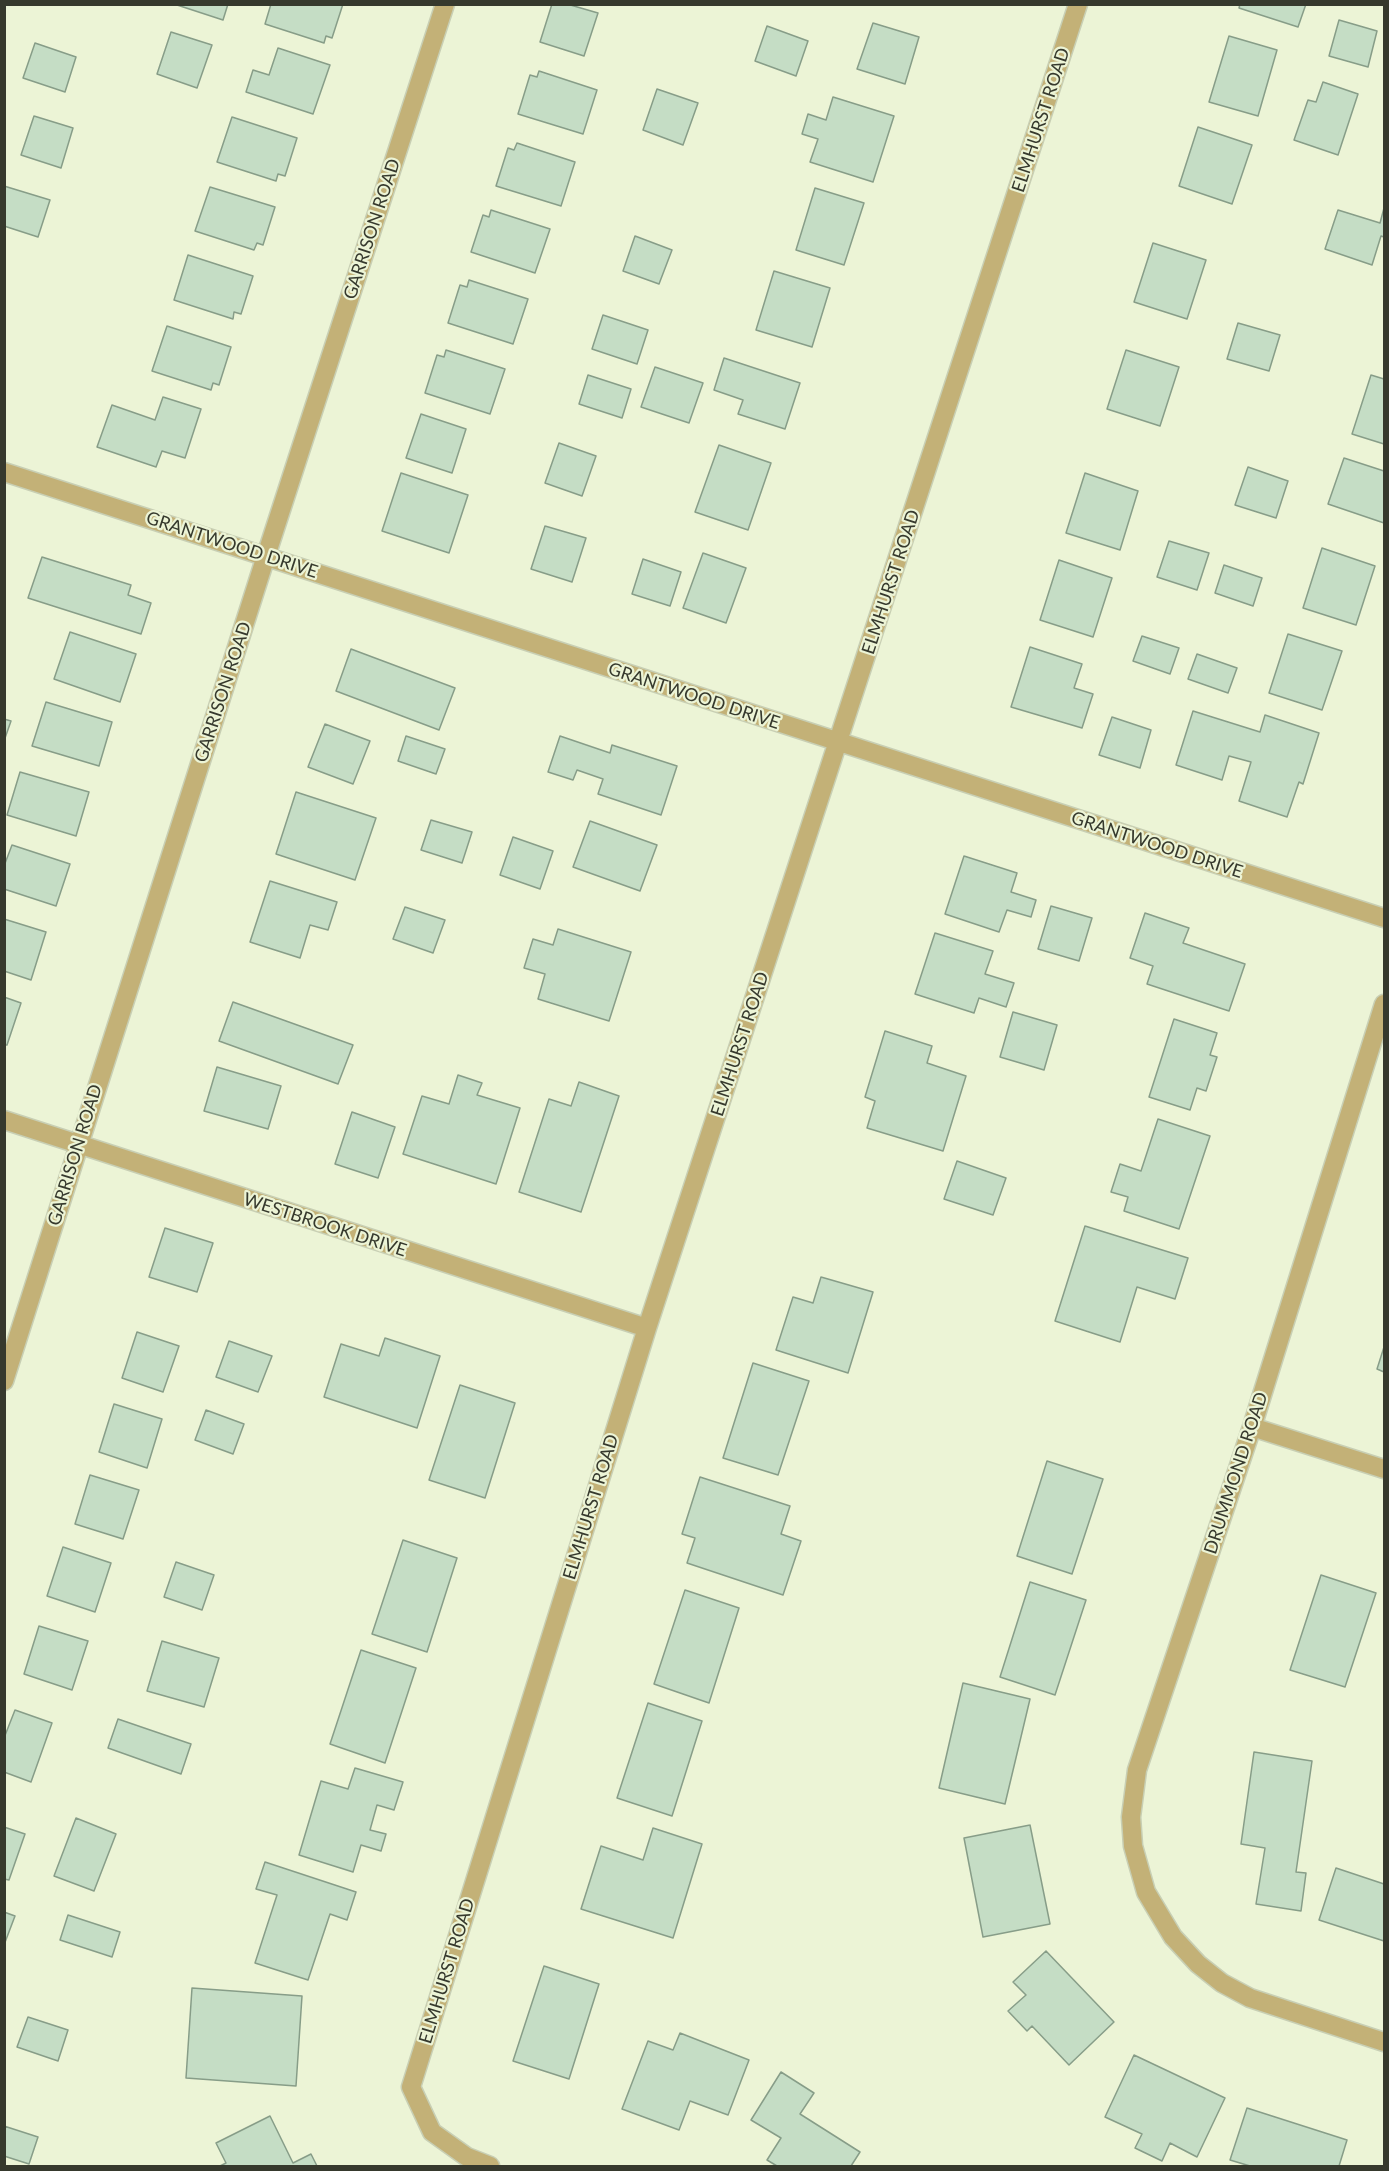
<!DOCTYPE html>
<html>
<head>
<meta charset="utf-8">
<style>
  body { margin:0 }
  #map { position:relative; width:1389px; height:2171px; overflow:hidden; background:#ecf4d6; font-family:Lato,sans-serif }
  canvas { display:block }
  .frame { position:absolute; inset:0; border:6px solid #36392d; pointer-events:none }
</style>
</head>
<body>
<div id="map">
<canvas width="1389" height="2171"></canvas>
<div class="frame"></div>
</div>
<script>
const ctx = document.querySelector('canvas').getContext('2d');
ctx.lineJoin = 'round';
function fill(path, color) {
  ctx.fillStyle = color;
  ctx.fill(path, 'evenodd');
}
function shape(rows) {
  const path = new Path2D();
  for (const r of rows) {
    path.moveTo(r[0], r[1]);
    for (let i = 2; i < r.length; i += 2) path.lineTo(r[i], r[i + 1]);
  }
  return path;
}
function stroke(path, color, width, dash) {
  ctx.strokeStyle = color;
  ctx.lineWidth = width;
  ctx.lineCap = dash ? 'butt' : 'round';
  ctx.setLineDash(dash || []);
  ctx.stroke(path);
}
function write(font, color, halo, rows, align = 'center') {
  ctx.font = font + ' Lato,sans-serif';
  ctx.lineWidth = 4.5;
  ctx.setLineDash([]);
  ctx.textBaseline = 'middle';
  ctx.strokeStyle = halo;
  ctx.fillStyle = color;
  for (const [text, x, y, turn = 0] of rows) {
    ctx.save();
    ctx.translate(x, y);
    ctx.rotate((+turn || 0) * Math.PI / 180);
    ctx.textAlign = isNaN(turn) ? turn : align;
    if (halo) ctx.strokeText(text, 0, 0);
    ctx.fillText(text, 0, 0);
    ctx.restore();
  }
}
const building = shape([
  [174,4,228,4,223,20,174,4],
  [271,4,343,4,332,38,326,36,324,43,265,24,271,4],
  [552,4,567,4,598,13,584,56,540,42,552,4],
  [1240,4,1306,4,1298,27,1239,8,1240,4],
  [1339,20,1377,31,1368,67,1329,56,1339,20],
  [873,23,919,37,905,84,857,69,873,23],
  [767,26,808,41,796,76,755,61,767,26],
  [171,32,212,45,197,88,157,74,171,32],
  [1229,36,1277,50,1258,116,1209,102,1229,36],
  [35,43,76,57,65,92,23,78,35,43],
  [278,48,330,65,313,114,246,92,253,70,269,75,278,48],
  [539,71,597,90,583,134,518,114,530,75,537,77,539,71],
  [1323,82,1358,94,1338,155,1294,140,1308,100,1316,102,1323,82],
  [657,89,698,103,683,145,643,130,657,89],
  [833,97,894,116,873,182,810,162,818,139,802,134,808,114,826,120,833,97],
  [34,116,73,128,61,168,21,155,34,116],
  [232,117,297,138,285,176,278,174,276,181,217,162,232,117],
  [1198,127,1252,145,1232,204,1179,186,1198,127],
  [517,143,575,162,561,206,496,186,508,148,514,150,517,143],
  [4,186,50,200,38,237,4,226,4,186],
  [210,187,275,207,263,245,257,243,254,250,195,231,210,187],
  [815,188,864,203,844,265,796,250,815,188],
  [1384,208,1384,237,1381,236,1372,265,1325,249,1338,210,1380,223,1384,208],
  [491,210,550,229,535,273,471,252,483,215,489,217,491,210],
  [635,236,672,250,659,284,623,271,635,236],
  [1153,243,1206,260,1187,319,1134,302,1153,243],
  [188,255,253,276,241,314,234,312,233,319,174,300,188,255],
  [774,271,830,288,812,347,756,330,774,271],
  [469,280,528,299,513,344,448,323,460,285,467,287,469,280],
  [603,315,648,330,637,364,592,349,603,315],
  [1238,323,1280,335,1269,371,1227,359,1238,323],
  [167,326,231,347,219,385,213,383,211,390,152,371,167,326],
  [446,350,505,369,490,414,425,393,437,355,444,357,446,350],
  [1126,350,1179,367,1160,426,1107,409,1126,350],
  [724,358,800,383,785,429,738,414,743,400,714,390,724,358],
  [655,367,703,383,689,423,641,407,655,367],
  [588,375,631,389,622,418,579,404,588,375],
  [1371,375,1384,379,1384,444,1352,434,1371,375],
  [163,397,201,409,185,458,162,451,156,467,97,447,112,405,155,420,163,397],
  [421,414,466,429,452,473,406,458,421,414],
  [559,443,596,456,582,496,545,483,559,443],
  [719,445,771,463,748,530,695,512,719,445],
  [1344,458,1384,471,1384,523,1328,504,1344,458],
  [1248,467,1288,481,1276,518,1235,505,1248,467],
  [401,473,468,495,449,553,382,531,401,473],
  [1085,473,1138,491,1120,550,1066,533,1085,473],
  [545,526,586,538,572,582,531,569,545,526],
  [1169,541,1209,553,1197,590,1157,577,1169,541],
  [1322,548,1375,566,1356,625,1303,608,1322,548],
  [703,553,746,568,726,623,683,608,703,553],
  [42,557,131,585,128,595,151,603,141,634,28,598,42,557],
  [643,559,681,572,670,606,632,594,643,559],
  [1059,560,1112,578,1093,637,1040,620,1059,560],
  [1224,565,1262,578,1253,606,1215,593,1224,565],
  [70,632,136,654,120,702,54,679,70,632],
  [1288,634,1342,651,1322,710,1269,693,1288,634],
  [1142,636,1179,648,1170,674,1133,661,1142,636],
  [1030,647,1082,664,1074,688,1093,694,1082,728,1011,707,1030,647],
  [351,649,455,688,439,730,336,691,351,649],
  [1197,654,1237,668,1228,693,1188,679,1197,654],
  [46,702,112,722,99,766,32,746,46,702],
  [1193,711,1260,732,1265,715,1319,733,1303,784,1299,782,1287,817,1239,801,1251,762,1229,756,1222,780,1176,765,1193,711],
  [1112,717,1151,730,1140,768,1099,755,1112,717],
  [4,719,11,721,4,741,4,719],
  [325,724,370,741,353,784,308,767,325,724],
  [406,736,445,749,436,774,398,761,406,736],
  [560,736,610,753,612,745,677,766,661,815,598,794,603,779,577,770,573,780,548,772,560,736],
  [20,772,89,792,76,836,7,815,20,772],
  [296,792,376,818,355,880,276,854,296,792],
  [431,820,472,832,462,863,421,850,431,820],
  [590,821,657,845,640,891,573,867,590,821],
  [513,837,553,851,540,889,500,875,513,837],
  [12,845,70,864,56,906,4,889,4,866,12,845],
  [964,856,1017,873,1011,892,1036,900,1031,917,1007,910,999,932,945,914,964,856],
  [270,881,337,902,328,930,310,925,300,958,250,942,270,881],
  [1051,906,1092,918,1079,961,1038,949,1051,906],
  [405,907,445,920,433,953,393,939,405,907],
  [1145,913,1189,928,1183,943,1245,964,1229,1011,1147,984,1153,966,1130,958,1145,913],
  [4,919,46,932,31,980,4,971,4,919],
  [558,929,631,952,609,1021,538,999,545,974,524,968,533,939,553,945,558,929],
  [935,933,993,951,985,974,1014,983,1006,1007,979,998,974,1013,915,994,935,933],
  [4,997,21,1003,7,1045,4,1045,4,997],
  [233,1002,353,1045,338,1084,219,1041,233,1002],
  [1013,1012,1057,1025,1044,1070,1000,1057,1013,1012],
  [1174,1019,1217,1033,1210,1055,1217,1057,1206,1091,1197,1088,1190,1110,1149,1097,1174,1019],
  [885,1031,932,1046,927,1063,966,1076,943,1151,867,1128,875,1101,865,1097,885,1031],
  [217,1067,281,1086,268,1129,204,1111,217,1067],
  [458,1075,482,1083,477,1095,520,1108,496,1184,403,1154,422,1096,449,1104,458,1075],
  [579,1082,619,1096,581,1212,519,1192,549,1099,571,1106,579,1082],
  [352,1112,395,1127,378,1178,335,1164,352,1112],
  [1158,1119,1210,1136,1179,1229,1124,1211,1128,1197,1111,1192,1120,1164,1141,1171,1158,1119],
  [957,1161,1006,1178,993,1215,944,1199,957,1161],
  [1085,1226,1188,1258,1175,1299,1137,1287,1120,1342,1055,1321,1085,1226],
  [165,1228,213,1243,197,1292,149,1277,165,1228],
  [821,1277,873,1292,848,1373,776,1350,793,1297,813,1303,821,1277],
  [137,1332,179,1346,163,1392,122,1378,137,1332],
  [385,1338,440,1356,417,1428,324,1397,341,1344,379,1356,385,1338],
  [229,1341,272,1356,258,1392,216,1377,229,1341],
  [1384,1347,1384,1372,1377,1369,1384,1347],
  [753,1363,809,1381,778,1475,723,1458,753,1363],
  [460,1385,515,1403,485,1498,429,1480,460,1385],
  [114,1404,162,1419,147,1468,99,1452,114,1404],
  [206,1410,244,1424,233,1454,195,1440,206,1410],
  [1047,1461,1103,1479,1072,1574,1017,1556,1047,1461],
  [90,1475,139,1490,123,1539,75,1524,90,1475],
  [700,1477,790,1506,781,1534,801,1541,783,1595,687,1563,695,1538,682,1534,700,1477],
  [403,1540,457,1558,427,1652,372,1634,403,1540],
  [63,1547,111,1563,95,1612,47,1596,63,1547],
  [176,1562,214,1575,202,1610,164,1597,176,1562],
  [1321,1575,1376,1593,1345,1687,1290,1670,1321,1575],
  [1030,1582,1086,1600,1055,1695,1000,1677,1030,1582],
  [685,1590,739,1608,709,1703,654,1684,685,1590],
  [39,1626,88,1641,72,1690,24,1674,39,1626],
  [162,1641,219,1658,204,1707,147,1691,162,1641],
  [361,1650,416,1668,385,1763,330,1744,361,1650],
  [963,1683,1030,1699,1005,1804,939,1788,963,1683],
  [648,1703,702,1721,672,1816,617,1798,648,1703],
  [15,1710,52,1723,31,1782,4,1772,4,1738,15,1710],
  [118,1719,191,1744,181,1774,108,1748,118,1719],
  [1254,1752,1312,1761,1296,1872,1306,1873,1301,1911,1256,1904,1265,1848,1241,1844,1254,1752],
  [355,1768,403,1782,394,1810,377,1805,370,1830,386,1834,381,1851,361,1845,353,1872,299,1855,321,1781,348,1789,355,1768],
  [76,1818,116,1834,94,1891,54,1876,76,1818],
  [1030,1825,1050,1924,983,1937,964,1838,1030,1825],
  [4,1827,25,1834,9,1880,4,1879,4,1827],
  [653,1828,702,1844,673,1938,581,1909,601,1846,643,1860,653,1828],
  [265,1862,356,1892,347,1920,330,1914,308,1980,255,1963,277,1895,256,1889,265,1862],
  [1336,1868,1384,1884,1384,1941,1319,1920,1336,1868],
  [4,1912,15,1916,4,1945,4,1912],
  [68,1915,120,1932,112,1957,60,1940,68,1915],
  [1046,1951,1114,2022,1069,2065,1032,2026,1027,2031,1008,2011,1026,1995,1013,1982,1046,1951],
  [544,1966,599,1984,569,2079,513,2061,544,1966],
  [192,1988,302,1996,296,2086,186,2078,192,1988],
  [28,2017,68,2030,58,2061,17,2047,28,2017],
  [680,2033,749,2060,728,2115,690,2101,679,2130,622,2109,648,2041,673,2050,680,2033],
  [1134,2055,1225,2098,1197,2157,1170,2143,1162,2161,1135,2148,1142,2134,1105,2117,1134,2055],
  [781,2072,814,2093,800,2114,860,2152,851,2166,777,2166,767,2160,781,2138,751,2120,781,2072],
  [1247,2108,1347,2140,1339,2166,1250,2166,1230,2160,1247,2108],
  [270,2116,293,2163,311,2154,317,2166,220,2166,226,2163,216,2143,270,2116],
  [4,2126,38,2137,29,2164,4,2156,4,2126]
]);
fill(building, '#c5ddc5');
stroke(building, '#879d88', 1.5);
const street = shape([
  [4,472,1384,918],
  [1384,1004,1252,1427,1137,1770,1131,1817,1133,1846,1146,1892,1173,1937,1198,1964,1222,1983,1250,1998,1384,2042],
  [4,1120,647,1328],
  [4,1381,266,556,445,4],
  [1252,1427,1384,1469],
  [490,2166,467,2157,432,2132,411,2087,647,1328,1078,4]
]);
stroke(street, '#c8cfb4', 21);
stroke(street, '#c3b177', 18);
write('18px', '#36392d', '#ecf4d6', [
  ["ELMHURST ROAD",1041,120,-72],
  ["GARRISON ROAD",372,229,-72],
  ["GRANTWOOD DRIVE",232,545,18],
  ["ELMHURST ROAD",891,582,-72],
  ["GARRISON ROAD",223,692,-72],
  ["GRANTWOOD DRIVE",694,696,18],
  ["GRANTWOOD DRIVE",1157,845,18],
  ["ELMHURST ROAD",740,1044,-72],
  ["GARRISON ROAD",75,1155,-73],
  ["WESTBROOK DRIVE",325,1225,18],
  ["DRUMMOND ROAD",1236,1473,-72],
  ["ELMHURST ROAD",591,1507,-73],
  ["ELMHURST ROAD",447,1971,-73]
]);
</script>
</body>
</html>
